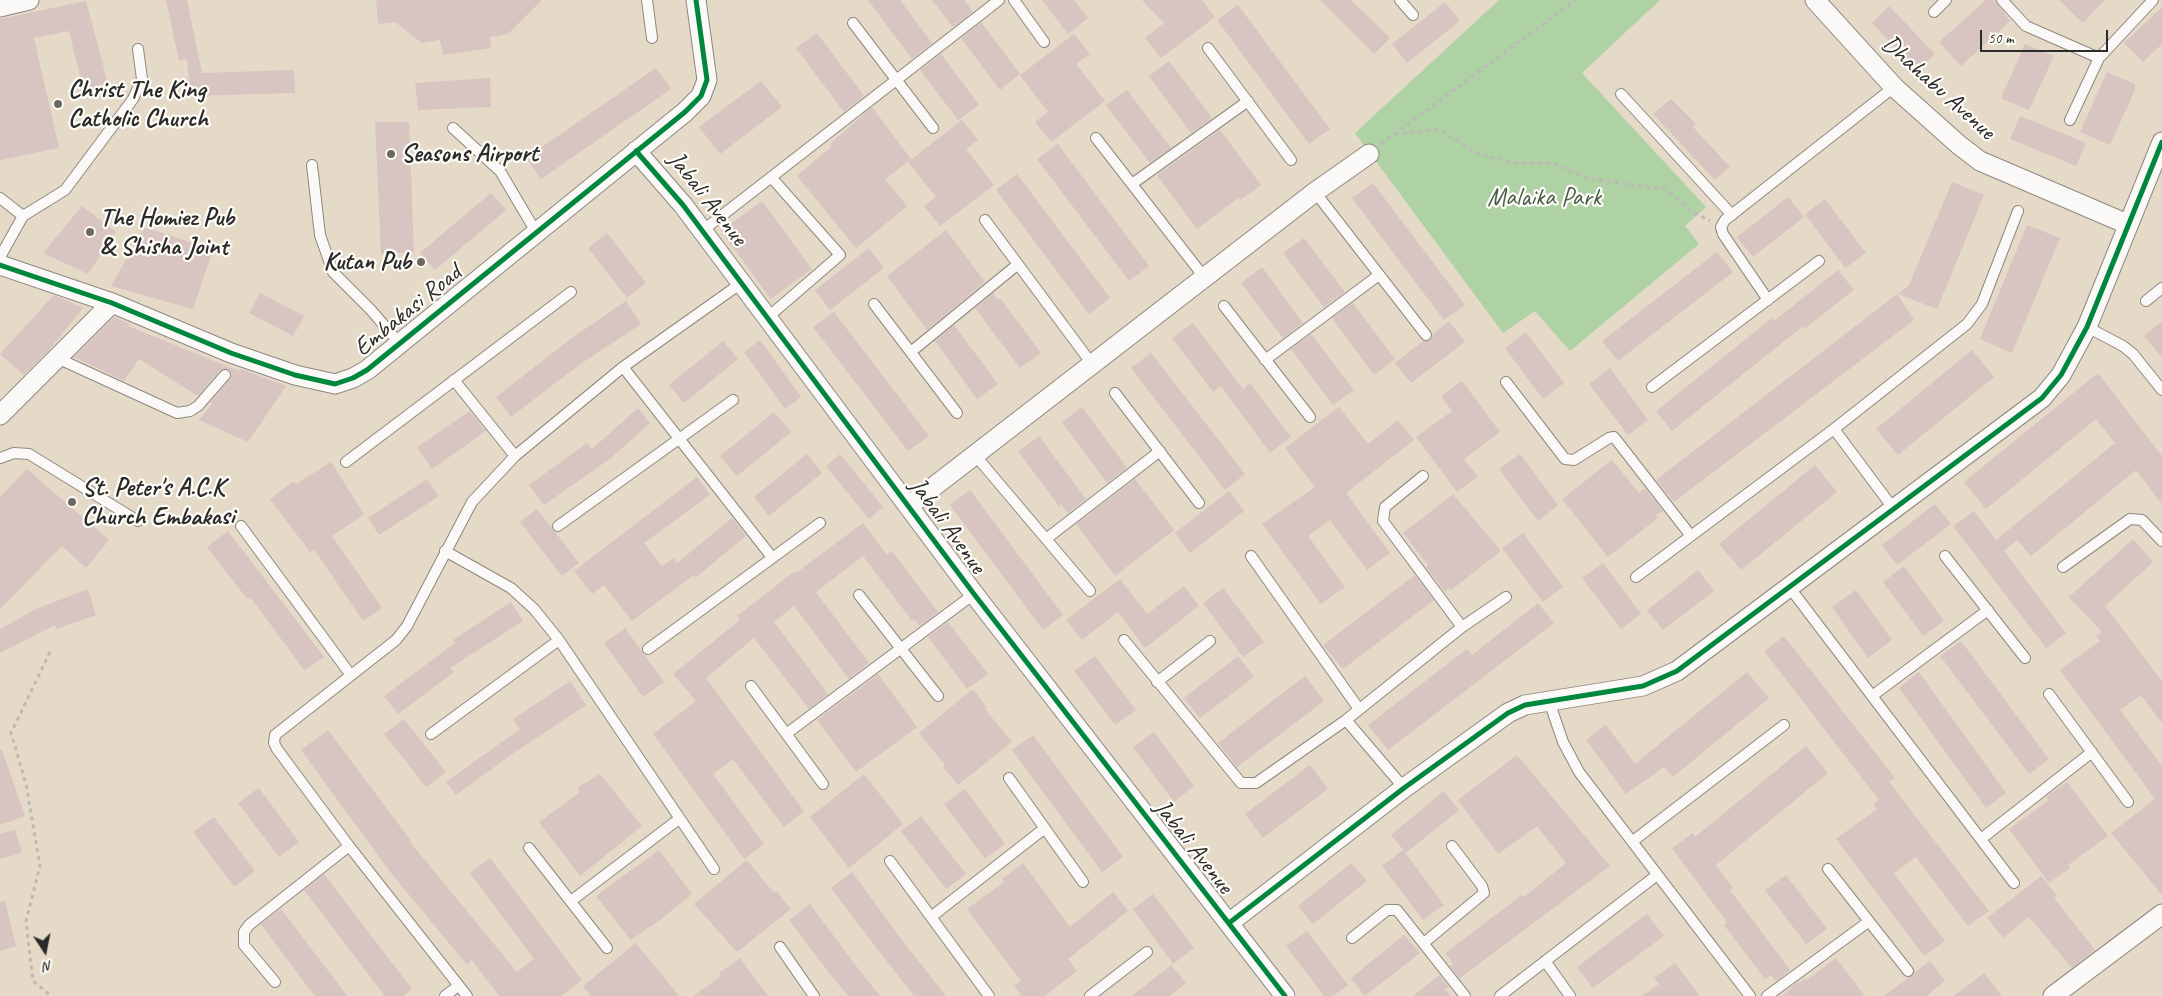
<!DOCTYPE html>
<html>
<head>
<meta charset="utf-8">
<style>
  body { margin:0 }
  #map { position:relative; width:2162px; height:996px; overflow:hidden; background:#e5d9c8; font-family:Caveat,sans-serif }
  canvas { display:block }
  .north { position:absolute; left:20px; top:926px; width:50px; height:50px; -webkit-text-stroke:4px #fdfcf7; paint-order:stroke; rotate:169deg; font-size:14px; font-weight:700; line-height:20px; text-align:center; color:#2b2b2b }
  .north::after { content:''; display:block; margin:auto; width:18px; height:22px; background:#2b2b2b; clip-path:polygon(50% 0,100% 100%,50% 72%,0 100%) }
  .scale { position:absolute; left:1980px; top:30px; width:128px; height:22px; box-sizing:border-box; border:2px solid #2b2b2b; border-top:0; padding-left:6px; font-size:15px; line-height:18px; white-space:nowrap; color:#2b2b2b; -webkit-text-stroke:4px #fdfcf7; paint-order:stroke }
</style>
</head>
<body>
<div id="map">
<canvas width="2162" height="996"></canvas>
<div class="north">N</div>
<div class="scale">50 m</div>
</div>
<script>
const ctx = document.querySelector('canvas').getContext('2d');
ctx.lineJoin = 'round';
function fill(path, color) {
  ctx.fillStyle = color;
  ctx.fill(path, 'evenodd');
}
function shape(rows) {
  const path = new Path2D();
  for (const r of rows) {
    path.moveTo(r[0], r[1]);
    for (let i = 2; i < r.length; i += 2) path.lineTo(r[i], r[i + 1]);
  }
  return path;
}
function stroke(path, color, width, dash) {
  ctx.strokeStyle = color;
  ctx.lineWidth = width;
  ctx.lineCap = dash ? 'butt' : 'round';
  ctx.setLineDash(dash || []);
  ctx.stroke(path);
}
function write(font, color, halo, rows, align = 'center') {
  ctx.font = font + ' Caveat,sans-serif';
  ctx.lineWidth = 4.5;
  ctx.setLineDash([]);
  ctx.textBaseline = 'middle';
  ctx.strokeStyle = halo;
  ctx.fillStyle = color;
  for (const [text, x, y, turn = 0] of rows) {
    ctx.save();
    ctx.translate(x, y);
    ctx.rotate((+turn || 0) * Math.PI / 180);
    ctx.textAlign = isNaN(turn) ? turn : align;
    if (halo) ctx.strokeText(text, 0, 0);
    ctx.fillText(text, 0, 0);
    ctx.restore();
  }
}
fill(shape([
  [1499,0,1660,0,1582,73,1706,207,1685,226,1699,244,1570,351,1535,311,1503,333,1355,133]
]), '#afd2a5');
fill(shape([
  [166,0,187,0,202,73,294,70,295,93,190,96,187,59,179,61],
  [376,0,542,0,508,34,490,37,491,48,443,55,440,40,422,43,395,22,378,24],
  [868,0,900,0,932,43,912,59],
  [932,0,964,0,973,12,953,27],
  [1042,0,1074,0,1088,18,1068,34],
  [1142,0,1202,0,1215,17,1161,58,1145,38,1164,23],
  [1320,0,1351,0,1390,38,1374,54],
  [1986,0,1995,0,2010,21,1961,66,1939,42],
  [2059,0,2105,0,2083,23],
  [86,1,110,91,85,97,69,31,34,38,59,148,0,160,0,19],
  [1445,2,1460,21,1407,63,1392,44],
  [1238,5,1330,129,1309,144,1217,20],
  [1889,6,1935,54,1918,71,1872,23],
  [2162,7,2162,44,2143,62,2124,43],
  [981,22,1020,74,1000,90,961,38],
  [817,33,864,96,844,112,796,48],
  [1074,34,1090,54,1076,64,1105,101,1051,142,1035,122,1048,112,1020,75],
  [2025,44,2054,56,2029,110,2001,98],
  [941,54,979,105,958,120,920,70],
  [1169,61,1210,115,1211,119,1191,133,1149,76],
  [656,68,671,89,541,179,526,158],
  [2107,72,2135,84,2135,90,2110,145,2080,132],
  [490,78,491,107,418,110,415,83],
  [761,81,782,107,720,154,699,127],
  [1127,90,1171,148,1150,163,1106,105],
  [1671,99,1696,124,1693,127,1730,167,1715,180,1653,114],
  [872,107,911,159,885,179,907,206,856,248,797,176,830,148,831,143],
  [2020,116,2086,143,2076,166,2010,139],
  [962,120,978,140,966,149,994,185,940,226,924,206,936,197,908,162],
  [375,122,409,122,414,252,381,254],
  [1220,130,1261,185,1240,200,1238,198,1197,229,1157,175],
  [1058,144,1149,266,1129,281,1037,159],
  [1017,174,1110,298,1089,314,996,190],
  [1952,182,1984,195,1937,309,1898,294,1909,285],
  [1373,183,1465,305,1444,320,1352,198],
  [491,193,506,210,435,270,420,253],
  [1788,197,1804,217,1753,257,1737,237],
  [1825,199,1866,253,1845,268,1805,214],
  [762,201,812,269,771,299,721,231],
  [82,206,116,232,88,274,43,253],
  [2027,225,2060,238,2012,353,1980,339],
  [145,227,213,250,193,309,111,286],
  [946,230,985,282,927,330,887,276],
  [607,233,646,283,627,298,588,248],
  [1304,238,1345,292,1324,307,1283,253],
  [869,248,884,268,830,310,815,290],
  [1717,252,1733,272,1618,361,1602,341],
  [1262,267,1303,323,1283,338,1241,283],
  [1838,270,1854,290,1804,329,1802,327,1672,431,1656,411,1772,318,1774,321],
  [260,293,304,316,293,336,249,313],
  [993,293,998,300,1000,298,1041,353,1020,368,975,308],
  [1897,294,1914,320,1674,502,1656,480],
  [54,295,83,308,49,350,24,375,0,354],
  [626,301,641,324,579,365,511,417,496,397,569,340],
  [1353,303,1395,359,1374,375,1332,318],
  [834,312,929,436,908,451,813,327],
  [114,317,130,324,128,326,239,371,241,369,286,386,248,442,199,420,212,404,210,403,230,379,232,373,229,370,220,370,198,396,139,359,124,381,74,357],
  [1449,321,1465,342,1411,383,1395,363,1423,341,1431,340,1433,334],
  [2162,321,2162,357,2144,336],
  [1193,323,1243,389,1250,383,1291,437,1270,453,1221,386,1213,392,1172,338],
  [954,325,998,384,977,399,935,341],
  [1526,332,1564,383,1543,399,1505,348],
  [1311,334,1354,390,1333,405,1291,349],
  [760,340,801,397,785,409,744,352],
  [723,341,738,359,684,403,669,385],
  [1972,350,1994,377,1898,455,1876,429],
  [1151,353,1245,474,1225,490,1131,368],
  [1610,368,1648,420,1628,435,1589,384],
  [2098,373,2162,456,2162,504,2136,470,2031,556,2017,540,2004,551,2066,633,2046,648,1953,526,1974,511,1996,540,2115,443,2096,419,1986,509,1964,482],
  [1462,381,1500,432,1464,459,1478,477,1457,492,1416,437,1452,411,1441,396],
  [1082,407,1127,468,1107,483,1062,422],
  [1339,407,1368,444,1398,420,1414,440,1346,493,1390,553,1367,570,1330,520,1308,536,1345,587,1321,604,1262,524,1315,487,1285,448],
  [638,408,650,423,611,458,544,505,529,485,587,443,592,449],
  [470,411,486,431,432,469,417,447],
  [774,412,791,432,737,476,720,456],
  [1039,436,1086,499,1068,513,1061,504,1059,506,1018,451],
  [807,454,822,473,769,516,754,497],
  [840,454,883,507,869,519,826,466],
  [1520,454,1558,505,1538,521,1499,469],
  [1612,460,1639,493,1645,488,1663,511,1656,515,1658,518,1608,557,1562,499],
  [331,462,364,514,332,536,382,608,363,621,314,549,310,552,270,499,294,481,296,484],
  [1815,465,1837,492,1741,570,1719,544],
  [27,469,109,540,86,568,62,546,0,609,0,497],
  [697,477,710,495,644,543,662,566,674,558,677,563,732,518,746,536,696,577,694,575,632,621,604,585,592,594,574,571],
  [427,479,439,496,379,535,368,518],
  [1135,479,1174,530,1115,576,1076,524],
  [970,490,1063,615,1043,630,950,505],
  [1229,491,1244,511,1190,553,1175,533],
  [1453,494,1501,551,1451,590,1449,588,1445,592,1426,567,1428,565,1403,533],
  [1935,504,1951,524,1897,565,1882,545],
  [537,509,579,563,562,576,520,522],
  [863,523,887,555,892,551,938,612,920,626,914,619,912,621,863,556,816,592,869,663,849,679,794,606,774,622,828,694,809,709,754,638,706,678,804,811,784,827,733,759,713,774,764,844,744,859,653,734,696,701,673,674,740,620,737,616,795,571,796,573],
  [228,531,324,657,304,670,251,598,248,600,207,547],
  [1523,533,1563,587,1543,602,1502,548],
  [2133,539,2153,562,2105,606,2162,681,2162,723,2141,695,2120,710,2162,766,2162,895,2111,833,2155,799,2060,670,2100,641,2096,636,2102,632,2069,597],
  [1603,563,1641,614,1621,629,1582,578],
  [1904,566,1944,621,1923,636,1883,582],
  [1698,570,1714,591,1663,630,1647,610],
  [1415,575,1434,600,1343,669,1323,645],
  [1120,579,1147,614,1184,586,1199,606,1145,648,1118,612,1082,640,1066,620],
  [1223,588,1264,642,1243,657,1203,603],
  [88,589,96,615,56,629,55,625,0,653,0,629,36,609],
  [1856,590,1892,640,1868,658,1832,607],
  [511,602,523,621,450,668,454,672,398,714,384,696,455,643,453,640],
  [1538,603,1554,623,1388,750,1368,725,1467,649,1472,655],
  [948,622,988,674,967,689,928,637],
  [625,628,664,682,643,697,604,643],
  [1784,636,1895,778,1889,782,1989,911,1968,926,1916,857,1894,873,1945,941,1924,956,1836,839,1877,809,1873,804,1879,800,1764,651],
  [1961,641,2049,759,2029,774,1940,656],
  [1095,656,1136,710,1115,725,1074,671],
  [1238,656,1254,677,1200,718,1184,698],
  [1747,672,1769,698,1673,777,1664,767,1626,794,1586,740,1606,725,1635,764],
  [1919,672,2006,793,1986,808,1899,688],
  [878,674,917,727,856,772,817,720],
  [1305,676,1324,701,1237,767,1218,743],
  [570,681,586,705,515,752,456,795,446,782,520,729,513,719],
  [973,689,987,708,985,709,1012,742,958,785,943,767,945,765,919,733],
  [404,719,446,772,426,787,384,734],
  [328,730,411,841,410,842,517,972,534,959,470,873,490,858,582,980,561,996,499,996,472,960,467,965,391,873,301,750],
  [1154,732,1194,786,1174,802,1133,747],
  [1033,735,1123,857,1102,872,1012,750],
  [1806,746,1828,773,1716,865,1733,888,1730,890,1790,970,1776,981,1771,975,1765,979,1724,925,1727,922,1672,848,1693,833,1695,837],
  [0,750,2,750,25,816,0,825],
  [1517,755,1610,866,1460,978,1450,966,1453,964,1445,953,1522,895,1524,897,1566,863,1537,826,1498,854,1458,800],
  [1310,765,1328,789,1263,838,1245,814],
  [600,774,642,826,580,876,539,822,580,792,577,788],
  [864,774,903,824,849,868,810,817],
  [2067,782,2108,836,2068,865,2070,868,2049,883,2009,829,2049,800,2046,797],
  [259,788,299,842,279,857,238,803],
  [965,789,1005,844,985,859,944,804],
  [1444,791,1459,810,1406,853,1391,835],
  [921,816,966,874,946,889,901,831],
  [214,817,255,871,234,887,193,832],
  [15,830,22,853,0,859,0,834],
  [659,850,692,894,660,920,631,940,596,896],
  [1403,850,1444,905,1423,920,1382,866],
  [747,860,774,893,776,891,791,909,737,952,694,904],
  [1023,863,1070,927,1113,892,1128,911,1068,959,1077,971,1045,996,1022,996,1014,986,1021,981,967,909,1004,882,1002,879],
  [1351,863,1367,881,1313,924,1298,906],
  [852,872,902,940,946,996,914,996,872,942,831,888],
  [324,874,412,989,403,996,385,996,304,890],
  [1786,875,1827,929,1806,944,1765,890],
  [2041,876,2057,896,2054,898,2095,950,2072,968,2029,917,2003,938,1987,918],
  [1153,894,1194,948,1173,964,1133,909],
  [5,901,16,946,0,951,0,902],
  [810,904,860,971,880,996,848,996,830,974,789,920],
  [281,909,333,977,347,996,315,996,301,978,261,924],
  [1647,914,1664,936,1593,988,1577,967],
  [1307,931,1348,985,1333,996,1324,996,1286,946],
  [1404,935,1420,953,1365,996,1351,978],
  [636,943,679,996,591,996,583,986],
  [740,958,768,996,693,996,721,976,719,973],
  [1836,958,1865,996,1782,996,1799,981,1800,983,1806,978,1807,980],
  [1930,961,1945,981,1926,996,1884,996],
  [1675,963,1700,996,1642,996,1659,984,1654,978],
  [1171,965,1186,983,1170,996,1132,996],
  [1984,973,2002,996,1954,996],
  [1439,975,1449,987,1445,989,1451,996,1413,996]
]), '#d8c4c1');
const service = shape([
  [647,0,652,38],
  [1014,0,1044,42],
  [1400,0,1413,15],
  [2002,0,2026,26,2099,58],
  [1934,12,1946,0],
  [853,23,933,128],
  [1208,48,1291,160],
  [1621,94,1732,215],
  [2070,120,2099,58,2153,0],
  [453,128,500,171,536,232],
  [1096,138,1204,277],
  [312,165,320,235,333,272,371,310,399,343],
  [1132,184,1248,101],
  [1315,192,1426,335],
  [0,198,23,216],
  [985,220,1092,364],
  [702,231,999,0],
  [0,257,23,216,65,190,133,99,142,79,138,49],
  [1768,300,1723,234,1721,227,1725,220,1894,87],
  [2146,301,2162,288],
  [874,304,957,413],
  [1224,306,1310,417],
  [767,318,840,255,771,177],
  [2087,327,2123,346,2133,354,2162,390],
  [912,351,1017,265],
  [57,358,177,413,190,411,198,406,225,375],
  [1265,360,1379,275],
  [623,367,771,556],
  [454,380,515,456],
  [1506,382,1565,459,1574,460,1609,438,1614,437,1691,536],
  [1652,387,1819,261],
  [1115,393,1199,503],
  [1834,429,1893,508],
  [975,455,1090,591],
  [0,458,14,453,29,454,138,521],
  [346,462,571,292],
  [1423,476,1385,507,1383,521,1462,627],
  [241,526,350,674],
  [558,526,733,400],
  [1046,539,1160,451],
  [445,551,511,588,534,609,559,640,714,869],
  [1251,556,1359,709],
  [1945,556,2025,658],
  [2063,567,2130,519,2142,520,2162,541],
  [1636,577,1834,429,1967,324,1982,304,2018,211],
  [1790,588,2014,883],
  [859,595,938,696],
  [1124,640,1241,783,1256,783,1346,720,1462,627,1506,597],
  [648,649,820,523],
  [1157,682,1210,641],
  [751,686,823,784],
  [2049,694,2128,802],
  [1872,696,1988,610],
  [1549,701,1563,742,1579,772,1750,996],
  [1346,720,1404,788],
  [431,734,559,640],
  [786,734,974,594],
  [1009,778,1083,882],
  [1981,839,2092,752],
  [1633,841,1784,725],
  [529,848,607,948],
  [890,861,989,996],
  [1828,869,1908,971],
  [571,901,679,819],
  [931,917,1045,828],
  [1352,938,1387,910,1397,910,1465,996],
  [1425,942,1484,893,1482,886,1452,846],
  [780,947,814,996],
  [1545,961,1570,996],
  [275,982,244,945,244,932,249,925,349,846],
  [445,996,458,986],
  [467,996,349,846,277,749,274,743,275,735,396,640,407,626,472,502,515,456,623,367,740,284],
  [1090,996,1147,952],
  [1500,996,1657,875],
  [1767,996,1868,922]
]);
const minor = shape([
  [1815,0,1894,87,1959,145,1980,161,2127,224],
  [0,7,29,0],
  [636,151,683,205,974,594,1285,996],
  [0,265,112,303,231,353,295,375,335,384,353,378,367,370,685,112,701,96,707,80,696,0],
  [0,415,112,303],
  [910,505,1315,192,1369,154],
  [1229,923,1404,788,1508,713,1525,705,1643,686,1677,671,2042,398,2061,375,2087,327,2162,142],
  [2053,996,2162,914]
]);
stroke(service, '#8e887f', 12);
stroke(minor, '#8e887f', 21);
stroke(shape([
  [1395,134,1439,129,1474,152,1513,163,1552,163,1587,178,1666,190,1690,210,1710,221],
  [1381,144,1575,0],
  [50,652,11,733,26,784,40,866,26,921,33,981,51,996]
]), '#bcbab7', 3, [4, 4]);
stroke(service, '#fbf9f7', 10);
stroke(minor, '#fbf9f7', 19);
stroke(shape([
  [636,151,683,205,974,594,1285,996],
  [0,265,112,303,231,353,295,375,335,384,353,378,367,370,685,112,701,96,707,80,696,0],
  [1229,923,1404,788,1508,713,1525,705,1643,686,1677,671,2042,398,2061,375,2087,327,2162,142]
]), '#00873e', 5);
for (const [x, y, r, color] of [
  [58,104,5,"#6c6862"],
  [391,154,5,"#6c6862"],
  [90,232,5,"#6c6862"],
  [421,262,5,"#6c6862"],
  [72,502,5,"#6c6862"]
]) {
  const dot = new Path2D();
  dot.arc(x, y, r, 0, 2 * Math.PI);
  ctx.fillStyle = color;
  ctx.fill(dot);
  stroke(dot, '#fdfcf7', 2);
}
write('25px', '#2b2b2b', '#fdfcf7', [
  ["Dhahabu Avenue",1938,88,42],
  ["Jabali Avenue",707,199,52],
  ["Embakasi Road",408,311,-39],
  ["Jabali Avenue",947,526,54],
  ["Jabali Avenue",1193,847,52]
]);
write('bold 25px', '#2b2b2b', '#fdfcf7', [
  ["Christ The King",68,90],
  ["Catholic Church",68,119],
  ["Seasons Airport",401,154],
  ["The Homiez Pub",100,218],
  ["& Shisha Joint",100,247],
  ["Kutan Pub",411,262,"right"],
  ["St. Peter's A.C.K",82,488],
  ["Church Embakasi",82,517]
], 'left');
write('25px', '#455b47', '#fdfcf7', [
  ["Malaika Park",1544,198]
]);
</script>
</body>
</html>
